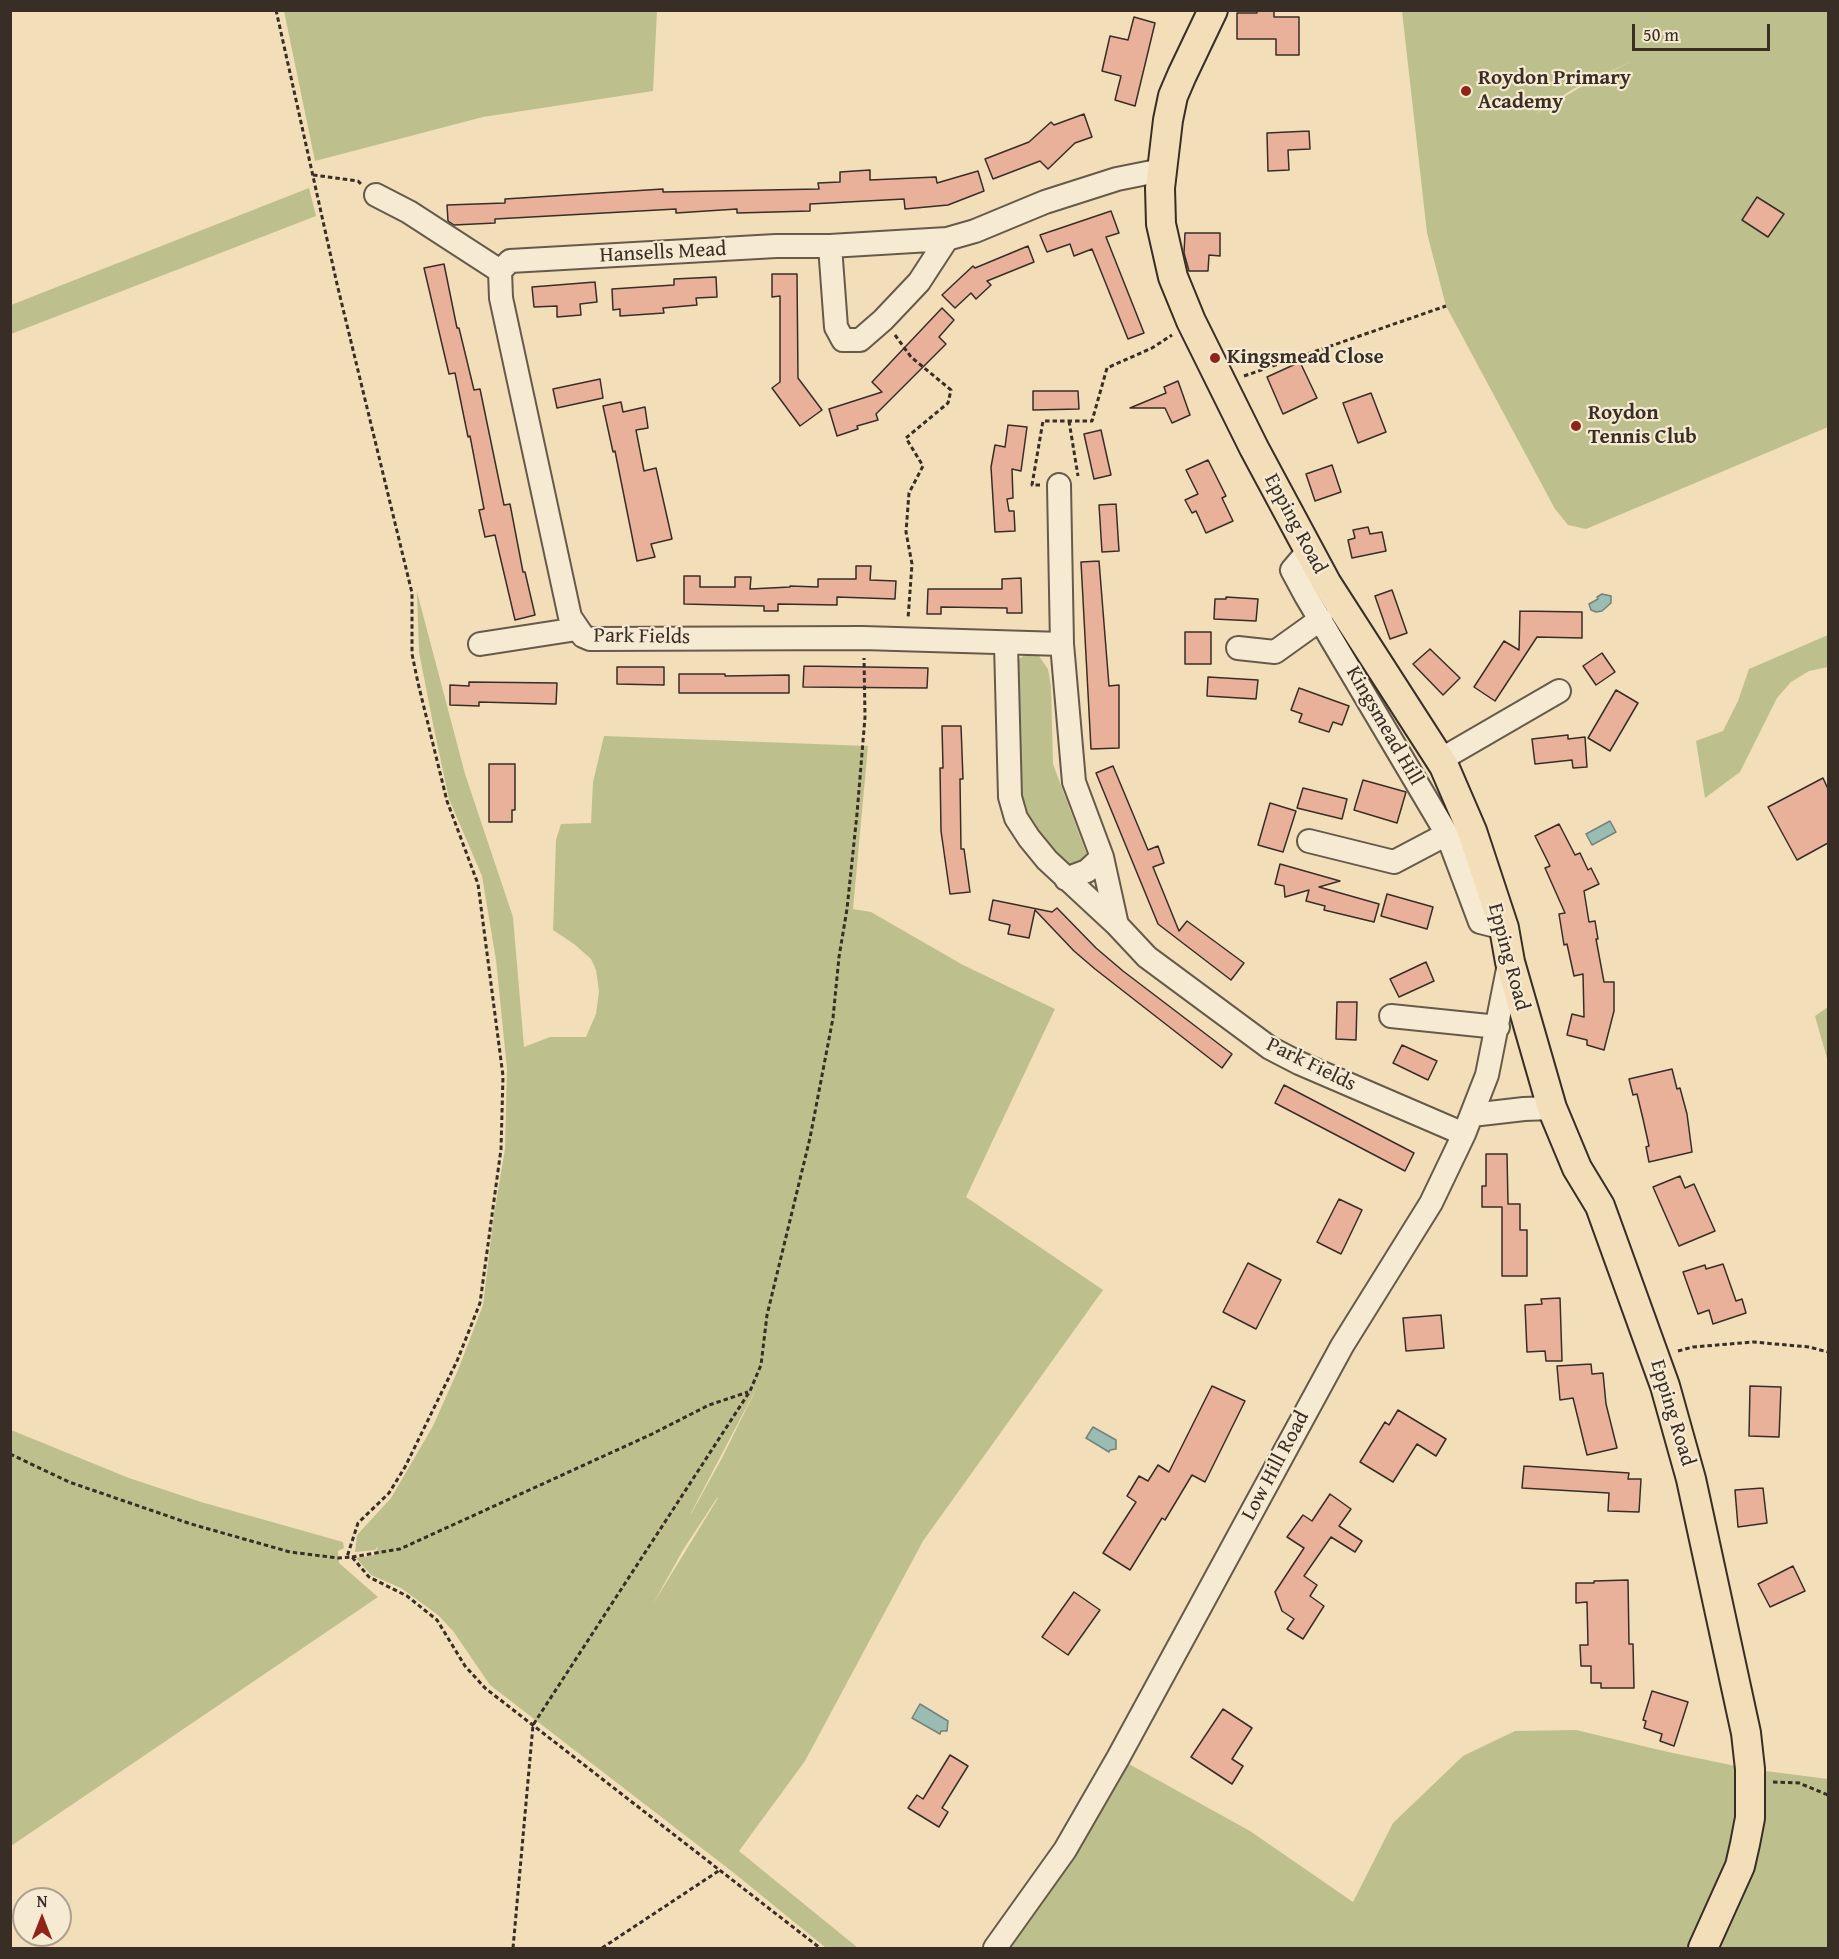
<!DOCTYPE html>
<html>
<head>
<meta charset="utf-8">
<style>
  body { margin:0 }
  #map { position:relative; width:1839px; height:1959px; overflow:hidden; background:#f2deb9; font-family:"Gentium Book Plus",serif }
  canvas { display:block }
  .frame { position:absolute; inset:0; border:12px solid #382e26; pointer-events:none }
  .north { position:absolute; left:12px; top:1887px; width:60px; height:60px; box-sizing:border-box; background:#f7ead2; border:2px solid #ab9f8d; border-radius:50%; rotate:0deg; font-size:16px; font-weight:700; line-height:24px; text-align:center; color:#382e26 }
  .north::after { content:''; display:block; margin:auto; width:21px; height:27px; background:#8f2418; clip-path:polygon(50% 0,100% 100%,50% 72%,0 100%) }
  .scale { position:absolute; left:1632px; top:24px; width:138px; height:27px; box-sizing:border-box; border:3px solid #382e26; border-top:0; padding-left:8px; font-size:18px; line-height:21px; white-space:nowrap; color:#382e26; -webkit-text-stroke:4px #f7ead2; paint-order:stroke }
</style>
</head>
<body>
<div id="map">
<canvas width="1839" height="1959"></canvas>
<div class="frame"></div>
<div class="north">N</div>
<div class="scale">50 m</div>
</div>
<script>
const ctx = document.querySelector('canvas').getContext('2d');
ctx.lineJoin = 'round';
function fill(path, color) {
  ctx.fillStyle = color;
  ctx.fill(path, 'evenodd');
}
function shape(rows) {
  const path = new Path2D();
  for (const r of rows) {
    path.moveTo(r[0], r[1]);
    for (let i = 2; i < r.length; i += 2) path.lineTo(r[i], r[i + 1]);
  }
  return path;
}
function stroke(path, color, width, dash) {
  ctx.strokeStyle = color;
  ctx.lineWidth = width;
  ctx.lineCap = dash ? 'butt' : 'round';
  ctx.setLineDash(dash || []);
  ctx.stroke(path);
}
function write(font, color, halo, rows, align = 'center') {
  ctx.font = font + ' "Gentium Book Plus",serif';
  ctx.lineWidth = 4.5;
  ctx.setLineDash([]);
  ctx.textBaseline = 'middle';
  ctx.strokeStyle = halo;
  ctx.fillStyle = color;
  for (const [text, x, y, turn = 0] of rows) {
    ctx.save();
    ctx.translate(x, y);
    ctx.rotate((+turn || 0) * Math.PI / 180);
    ctx.textAlign = isNaN(turn) ? turn : align;
    if (halo) ctx.strokeText(text, 0, 0);
    ctx.fillText(text, 0, 0);
    ctx.restore();
  }
}
fill(shape([
  [284,11,657,11,653,91,483,117,315,161],
  [1402,11,1828,11,1828,427,1586,529,1568,525,1555,509,1446,306,1427,233],
  [1632,61,1579,88,1534,115,1573,89],
  [309,188,316,216,11,334,11,305],
  [417,592,465,774,513,917,524,1047,550,1037,586,1037,596,1014,599,991,596,970,591,959,574,944,553,930,556,840,561,824,591,823,593,782,604,736,868,746,853,909,871,912,963,965,1055,1009,966,1197,1103,1290,923,1541,805,1761,739,1851,858,1948,826,1948,734,1873,490,1685,453,1631,438,1615,401,1588,371,1575,356,1558,375,1555,378,1546,375,1550,355,1552,357,1535,391,1498,433,1426,458,1370,483,1305,494,1214,505,1149,507,1069,496,960,482,876,449,799,434,729,419,652],
  [760,1381,722,1458,691,1514,691,1513],
  [717,1498,718,1498,653,1604,683,1550],
  [1828,635,1828,667,1809,671,1791,682,1777,698,1740,772,1705,798,1696,741,1723,731,1738,701,1749,669],
  [1027,653,1039,656,1048,669,1051,686,1053,764,1088,858,1070,872,1016,818,1013,664],
  [1828,1007,1828,1062,1815,1016],
  [11,1430,129,1478,201,1502,343,1542,344,1548,338,1551,339,1563,378,1597,11,1846],
  [1576,1730,1668,1752,1750,1769,1828,1779,1828,1948,996,1948,1118,1758,1250,1831,1353,1902,1393,1823,1463,1756,1515,1731]
]), '#bdc08d');
const water = shape([
  [1602,594,1611,596,1611,603,1602,611,1596,612,1591,610,1589,604,1598,599,1597,597,1602,594],
  [1610,821,1616,832,1592,845,1586,834,1610,821],
  [1093,1427,1116,1440,1116,1449,1110,1450,1109,1452,1086,1438,1093,1427],
  [920,1704,948,1721,947,1731,941,1731,940,1734,912,1718,920,1704]
]);
fill(water, '#9bbcb2');
stroke(water, '#73837a', 1.5);
const building = shape([
  [1257,10,1274,10,1274,17,1299,17,1299,55,1276,55,1276,39,1237,39,1237,13,1257,13,1257,10],
  [1134,17,1155,23,1135,106,1115,100,1121,76,1102,71,1110,36,1128,40,1134,17],
  [1084,114,1092,137,1075,143,1048,169,1040,161,993,179,985,159,1029,142,1051,122,1054,125,1084,114],
  [1309,131,1310,149,1288,150,1289,170,1268,171,1267,133,1309,131],
  [870,170,870,180,936,177,937,183,978,171,984,191,948,205,905,209,904,199,810,204,810,211,737,213,737,209,676,213,676,209,495,219,495,223,454,225,448,221,447,205,505,203,505,199,663,189,663,192,819,189,818,183,840,182,840,172,870,170],
  [1757,197,1784,214,1768,237,1742,220,1757,197],
  [1111,211,1119,233,1106,237,1144,333,1128,339,1092,249,1074,256,1070,244,1047,252,1040,235,1111,211],
  [1185,233,1220,233,1220,256,1209,255,1208,271,1189,271,1184,253,1185,233],
  [1028,246,1034,262,987,281,991,285,976,299,971,293,955,308,942,295,973,266,975,268,1028,246],
  [444,264,457,328,459,328,474,390,480,389,504,505,510,504,523,572,525,572,535,615,515,620,495,535,485,537,479,510,484,509,470,436,468,437,455,373,449,374,424,268,444,264],
  [772,274,797,274,798,378,822,410,800,426,772,388,780,382,780,296,772,297,772,274],
  [716,277,717,297,696,298,697,305,663,308,664,313,620,316,620,309,613,310,612,289,674,285,674,279,716,277],
  [595,282,597,302,580,304,581,315,557,317,557,306,534,307,532,287,595,282],
  [942,308,954,320,939,337,946,344,876,414,878,420,857,426,858,429,837,436,829,409,882,392,872,382,942,308],
  [1300,362,1317,398,1283,414,1267,377,1300,362],
  [600,379,603,398,557,408,553,389,600,379],
  [1178,381,1190,415,1172,423,1165,408,1130,408,1166,393,1164,387,1178,381],
  [1033,391,1078,391,1079,409,1033,410,1033,391],
  [1371,393,1386,432,1358,443,1343,403,1371,393],
  [621,402,623,412,645,407,648,428,636,430,644,471,656,468,672,539,651,544,655,557,637,561,615,451,613,452,603,406,621,402],
  [1008,425,1027,427,1021,471,1012,469,1013,498,1007,499,1009,511,1014,511,1015,531,995,532,991,467,995,445,1005,447,1008,425],
  [1101,430,1111,475,1094,479,1084,434,1101,430],
  [1208,460,1226,496,1222,498,1233,521,1206,533,1196,511,1192,513,1185,500,1198,494,1186,470,1208,460],
  [1332,465,1341,492,1315,501,1306,474,1332,465],
  [1116,504,1119,551,1102,552,1099,505,1116,504],
  [1368,527,1370,534,1382,532,1386,551,1352,558,1348,540,1355,538,1353,530,1368,527],
  [1099,561,1109,686,1119,685,1119,748,1091,749,1081,562,1099,561],
  [856,566,871,566,870,580,896,581,895,599,837,597,837,605,778,604,778,611,764,611,764,606,684,604,684,576,700,576,700,587,735,587,735,577,751,577,750,589,790,587,790,586,818,587,818,579,856,579,856,566],
  [1021,578,1022,613,1007,613,1007,608,941,607,941,614,927,614,928,589,1002,589,1002,579,1021,578],
  [1392,590,1407,633,1390,639,1375,596,1392,590],
  [1226,597,1258,599,1256,621,1214,619,1215,599,1226,599,1226,597],
  [1520,611,1582,612,1582,638,1537,637,1495,701,1474,687,1504,641,1519,650,1520,611],
  [1185,632,1211,632,1211,664,1185,664,1185,632],
  [1430,649,1460,678,1443,695,1413,664,1430,649],
  [1602,653,1615,672,1596,685,1583,666,1602,653],
  [804,666,928,668,927,688,803,687,804,666],
  [617,667,664,667,664,685,617,684,617,667],
  [679,674,725,674,725,676,789,675,789,693,679,693,679,674],
  [1208,677,1258,680,1256,699,1207,696,1208,677],
  [469,682,557,683,556,704,479,702,479,706,450,705,450,685,469,686,469,682],
  [1299,688,1349,706,1342,725,1333,722,1329,732,1299,722,1302,714,1291,710,1299,688],
  [1616,690,1638,703,1610,751,1588,738,1616,690],
  [942,726,961,726,963,779,960,779,961,849,964,849,970,892,950,894,941,831,940,768,943,768,942,726],
  [1568,735,1568,739,1585,737,1587,767,1573,768,1572,760,1535,764,1532,739,1568,735],
  [489,764,515,764,515,810,512,810,512,822,489,822,489,764],
  [1113,766,1148,850,1158,846,1164,863,1153,867,1179,931,1187,921,1244,963,1231,980,1158,924,1096,773,1113,766],
  [1823,778,1828,789,1828,843,1797,860,1768,807,1823,778],
  [1363,780,1406,792,1397,823,1354,810,1363,780],
  [1303,788,1347,799,1342,819,1297,808,1303,788],
  [1270,803,1296,811,1283,852,1258,845,1270,803],
  [1559,824,1575,855,1580,853,1588,870,1591,868,1599,884,1584,891,1589,922,1595,921,1598,939,1596,939,1604,982,1614,982,1614,1011,1604,1050,1587,1045,1587,1040,1567,1035,1572,1014,1584,1017,1583,974,1574,976,1567,944,1564,945,1559,914,1565,913,1545,868,1550,866,1535,836,1559,824],
  [1280,864,1340,881,1319,887,1379,904,1374,922,1324,910,1325,906,1306,901,1309,890,1285,897,1284,886,1275,884,1280,864],
  [1387,894,1433,907,1427,929,1381,916,1387,894],
  [993,900,1052,912,1057,908,1096,948,1123,971,1232,1054,1222,1068,1095,969,1074,951,1035,910,1029,938,1008,934,1010,925,989,920,993,900],
  [1426,962,1434,981,1399,997,1390,979,1426,962],
  [1337,1002,1357,1002,1356,1040,1336,1039,1337,1002],
  [1402,1045,1437,1061,1428,1080,1393,1063,1402,1045],
  [1672,1069,1677,1089,1680,1088,1687,1114,1692,1152,1649,1162,1646,1147,1649,1146,1643,1119,1637,1094,1633,1095,1629,1079,1672,1069],
  [1284,1085,1414,1153,1405,1171,1275,1103,1284,1085],
  [1486,1154,1507,1154,1508,1204,1520,1204,1520,1230,1527,1230,1527,1276,1502,1276,1502,1207,1482,1207,1482,1186,1486,1186,1486,1154],
  [1680,1176,1685,1188,1694,1184,1715,1231,1679,1246,1653,1187,1680,1176],
  [1339,1199,1362,1210,1341,1254,1317,1242,1339,1199],
  [1248,1263,1281,1280,1256,1329,1223,1312,1248,1263],
  [1723,1264,1736,1301,1742,1299,1746,1313,1713,1324,1709,1310,1698,1314,1683,1272,1705,1265,1706,1269,1723,1264],
  [1560,1298,1562,1361,1546,1361,1545,1351,1527,1352,1525,1305,1542,1304,1541,1299,1560,1298],
  [1441,1315,1444,1348,1406,1351,1403,1318,1441,1315],
  [1591,1364,1592,1374,1603,1373,1606,1404,1617,1448,1587,1455,1573,1398,1560,1400,1557,1366,1591,1364],
  [1212,1386,1245,1401,1205,1482,1192,1475,1165,1520,1162,1518,1130,1570,1103,1553,1136,1502,1127,1496,1139,1476,1148,1481,1158,1465,1169,1472,1212,1386],
  [1750,1386,1781,1387,1779,1437,1749,1436,1750,1386],
  [1398,1410,1446,1439,1436,1456,1417,1444,1393,1482,1360,1462,1385,1422,1389,1425,1398,1410],
  [1524,1466,1629,1473,1628,1479,1641,1479,1639,1512,1608,1511,1609,1493,1522,1488,1524,1466],
  [1763,1488,1767,1523,1738,1527,1735,1490,1763,1488],
  [1330,1494,1351,1509,1339,1526,1362,1541,1355,1552,1331,1537,1304,1576,1317,1585,1310,1596,1324,1606,1303,1639,1287,1629,1294,1619,1282,1611,1275,1592,1304,1548,1287,1537,1303,1515,1312,1521,1330,1494],
  [1793,1566,1805,1591,1770,1607,1758,1584,1793,1566],
  [1628,1580,1629,1644,1633,1644,1634,1688,1601,1688,1601,1683,1591,1683,1591,1666,1581,1666,1580,1645,1588,1645,1587,1602,1576,1603,1576,1583,1594,1583,1594,1581,1628,1580],
  [1074,1592,1100,1610,1068,1655,1042,1637,1074,1592],
  [1652,1691,1688,1702,1674,1746,1660,1741,1662,1734,1644,1728,1646,1721,1643,1720,1652,1691],
  [1223,1709,1252,1728,1232,1759,1243,1766,1232,1784,1191,1757,1223,1709],
  [950,1755,968,1766,942,1808,948,1812,939,1827,908,1808,917,1795,923,1799,950,1755]
]);
fill(building, '#e9b19a');
stroke(building, '#382e26', 1.5);
const minor = shape([
  [376,195,409,212,500,271],
  [830,246,836,327,843,340,860,340,883,320,919,282,947,239],
  [500,271,501,298,570,617,583,636,590,639,863,638,1062,644],
  [500,271,510,261,776,246,830,246,947,239,975,231,1045,202,1117,179,1162,170],
  [1059,485,1062,644,1074,782,1102,857,1117,925,1147,957,1270,1048,1299,1063,1464,1134],
  [1309,550,1292,570,1306,596,1447,834],
  [480,644,577,629],
  [1006,644,1010,797,1016,818,1029,838,1047,860,1117,925],
  [1238,648,1275,652,1321,619],
  [1440,760,1559,691],
  [1309,841,1394,862,1447,834,1480,922,1504,928],
  [1066,879,1087,871,1102,857],
  [1391,1016,1498,1027],
  [1472,1115,1524,1109,1552,1108],
  [995,1948,1065,1850,1118,1758,1342,1346,1431,1203,1464,1134,1487,1075,1509,964]
]);
const major = shape([
  [1213,10,1182,75,1173,96,1168,120,1160,188,1161,224,1173,277,1191,321,1254,448,1327,584,1444,766,1472,831,1504,928,1510,962,1552,1108,1577,1168,1600,1206,1665,1386,1691,1479,1746,1733,1750,1769,1750,1818,1745,1844,1740,1866,1703,1948]
]);
stroke(minor, '#665a4b', 26);
stroke(major, '#382e26', 32);
stroke(shape([
  [276,10,337,284,412,593,412,654,418,683,447,801,478,884,503,1076,501,1149,480,1303,457,1361,405,1467,389,1493,358,1523,347,1557],
  [313,175,358,181,361,184],
  [895,335,911,357,951,390,948,403,906,438,923,466,909,493,906,532,912,564,908,619],
  [1244,376,1446,306],
  [1069,421,1078,476],
  [1040,485,1032,485,1043,421,1092,421,1107,368,1152,348,1172,335],
  [1678,1351,1693,1347,1753,1342,1809,1347,1828,1352],
  [10,1454,69,1482,191,1524,290,1552,338,1558,352,1557,369,1577,407,1596,437,1620,465,1666,485,1688,820,1948],
  [352,1557,400,1549,652,1434,709,1405,748,1392],
  [1773,1782,1799,1783,1828,1795],
  [513,1948,533,1725,750,1391,761,1365,767,1315,810,1138,833,1018,839,957,847,909,857,814,865,717,864,658],
  [602,1948,720,1870]
]), '#382e26', 3, [4.5, 3]);
stroke(minor, '#f7ead2', 22);
stroke(major, '#f2deb9', 28);
for (const [x, y, r, color] of [
  [1466,91,6,"#8f2418"],
  [1215,358,6,"#8f2418"],
  [1576,426,6,"#8f2418"]
]) {
  const dot = new Path2D();
  dot.arc(x, y, r, 0, 2 * Math.PI);
  ctx.fillStyle = color;
  ctx.fill(dot);
  stroke(dot, '#f7ead2', 2);
}
write('bold 21px', '#382e26', '#f7ead2', [
  ["Roydon Primary",1478,79],
  ["Academy",1478,103],
  ["Kingsmead Close",1227,358],
  ["Roydon",1588,414],
  ["Tennis Club",1588,438]
], 'left');
write('21px', '#382e26', '#f7ead2', [
  ["Hansells Mead",663,253,-3],
  ["Epping Road",1295,524,62],
  ["Park Fields",642,637,1],
  ["Kingsmead Hill",1384,726,60],
  ["Epping Road",1508,957,75],
  ["Park Fields",1311,1065,26],
  ["Epping Road",1672,1413,73],
  ["Low Hill Road",1276,1466,-62]
]);
</script>
</body>
</html>
